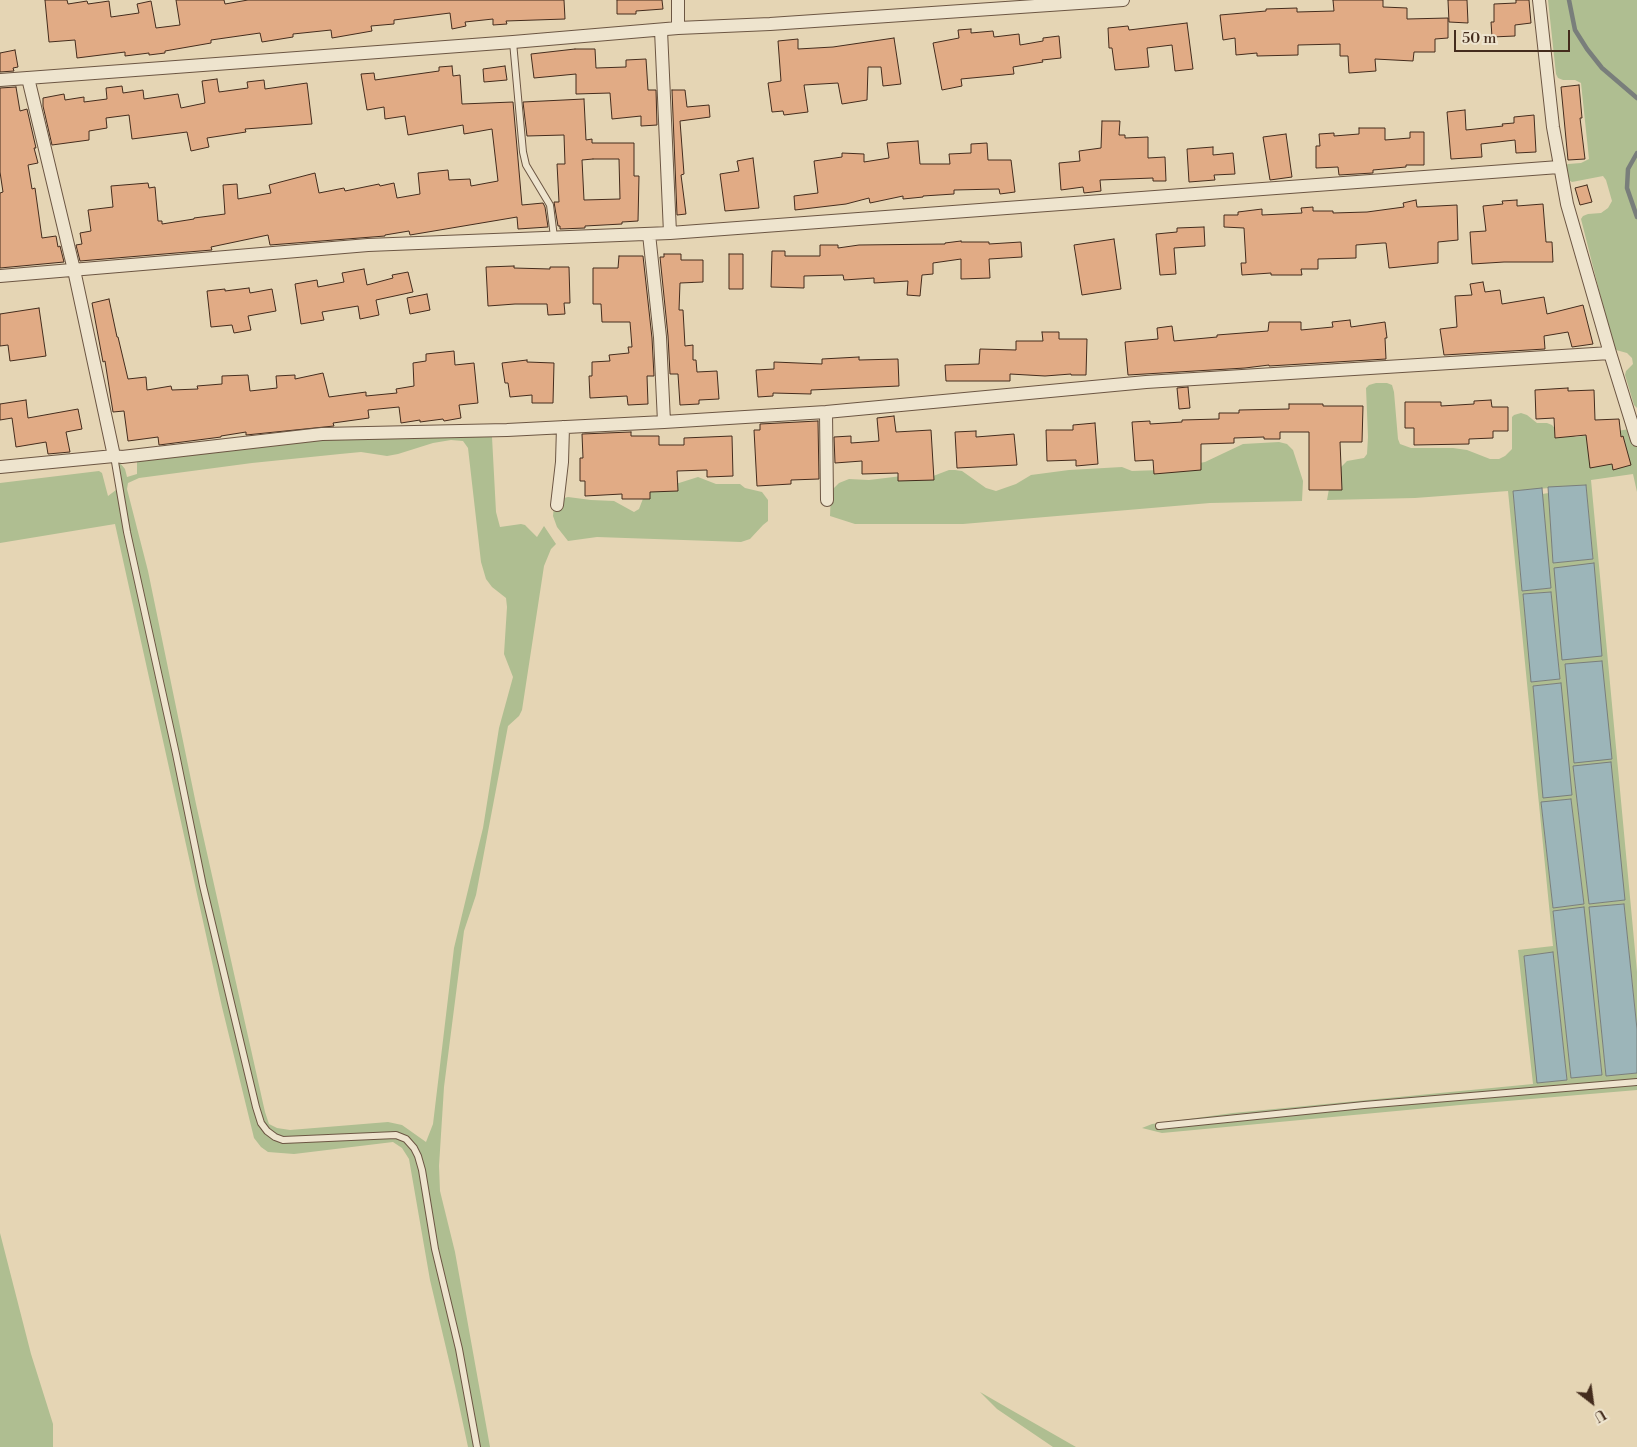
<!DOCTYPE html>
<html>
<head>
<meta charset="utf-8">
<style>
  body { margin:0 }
  #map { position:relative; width:1637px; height:1447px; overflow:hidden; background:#e5d5b4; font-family:"Libre Bodoni",serif }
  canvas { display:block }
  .north { position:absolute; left:1567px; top:1377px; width:50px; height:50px; -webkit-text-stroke:4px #eee4ce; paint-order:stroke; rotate:150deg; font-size:14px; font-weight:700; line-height:20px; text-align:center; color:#442c1d }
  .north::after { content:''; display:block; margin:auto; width:18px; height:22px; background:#442c1d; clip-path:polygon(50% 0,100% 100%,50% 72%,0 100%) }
  .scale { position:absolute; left:1454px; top:30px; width:116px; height:22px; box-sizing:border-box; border:2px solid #442c1d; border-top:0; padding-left:6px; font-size:15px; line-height:18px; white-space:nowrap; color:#442c1d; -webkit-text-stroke:4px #eee4ce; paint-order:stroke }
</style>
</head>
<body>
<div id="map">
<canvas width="1637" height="1447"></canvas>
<div class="north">U</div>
<div class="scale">50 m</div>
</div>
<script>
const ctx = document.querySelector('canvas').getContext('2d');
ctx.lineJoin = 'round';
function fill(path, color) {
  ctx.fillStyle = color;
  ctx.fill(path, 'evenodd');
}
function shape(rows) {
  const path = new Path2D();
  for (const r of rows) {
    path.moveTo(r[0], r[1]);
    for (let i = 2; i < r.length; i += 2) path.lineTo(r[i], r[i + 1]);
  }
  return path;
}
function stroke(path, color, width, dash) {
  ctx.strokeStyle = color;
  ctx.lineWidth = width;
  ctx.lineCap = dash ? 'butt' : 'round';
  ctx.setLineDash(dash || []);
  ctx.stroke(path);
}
fill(shape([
  [1548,0,1637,0,1637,408,1634,405,1625,375,1626,371,1633,364,1632,358,1627,353,1616,350,1613,346,1581,219,1583,216,1588,214,1601,213,1608,208,1612,201,1606,180,1603,176,1572,182,1567,179,1565,166,1568,164,1581,163,1589,159,1581,83,1575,80,1563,80,1558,78,1556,74],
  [1376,383,1387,383,1392,385,1394,392,1398,439,1400,444,1411,448,1453,448,1467,450,1490,459,1499,459,1505,456,1512,449,1512,417,1514,415,1521,413,1527,415,1537,423,1547,423,1552,425,1558,432,1576,437,1637,428,1637,492,1633,474,1591,480,1637,972,1637,1029,1624,904,1589,908,1606,1076,1637,1073,1637,1090,1460,1105,1162,1133,1142,1128,1152,1124,1233,1113,1533,1084,1518,950,1553,946,1508,491,1415,498,1327,500,1330,483,1338,470,1347,461,1364,458,1367,454,1368,437,1366,388,1369,385],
  [1586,485,1593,559,1553,563,1549,493,1542,494,1550,588,1522,591,1513,491],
  [1551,592,1560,679,1532,682,1523,594],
  [1561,683,1544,798,1533,686],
  [1611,763,1624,900,1589,904,1573,767],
  [1571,799,1584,904,1553,908,1541,803],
  [1583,908,1602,1074,1571,1078,1553,911],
  [1553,952,1567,1080,1538,1083,1524,956],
  [555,432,492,437,496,512,500,527,521,524,525,525,537,537,544,526,556,544,551,549,544,566,522,710,519,716,508,726,476,895,464,931,444,1087,439,1166,440,1191,455,1252,490,1447,468,1447,455,1386,430,1280,409,1159,402,1148,393,1142,294,1154,268,1152,261,1147,254,1138,222,1007,115,524,0,543,0,483,99,471,102,473,108,496,120,487,114,456,125,469,127,477,137,474,137,461,302,438],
  [451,440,463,441,468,448,481,562,486,579,492,587,506,598,507,607,504,654,513,677,499,728,483,828,454,948,433,1124,426,1142,402,1125,388,1122,290,1130,277,1128,269,1124,265,1112,196,804,148,571,127,489,128,483,139,478,252,463,340,454,361,452,387,456,398,454,433,443],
  [1279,442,1287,444,1293,450,1303,481,1302,501,1210,503,963,524,855,524,830,516,831,491,839,483,849,479,869,480,902,476,928,478,949,470,955,470,962,471,986,488,996,491,1016,484,1031,475,1069,470,1122,467,1132,471,1161,470,1205,462,1243,444],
  [698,477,716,484,740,484,745,488,762,492,768,500,768,521,763,525,750,539,741,542,597,537,568,541,557,527,553,516,554,505,560,499,568,497,591,500,614,501,634,512,639,509,644,496,666,481,679,483],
  [0,1233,31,1354,53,1424,53,1447,0,1447],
  [980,1392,1006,1407,1076,1447,1053,1447,997,1409]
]), '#afbe91');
const water = shape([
  [1586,485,1593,559,1553,563,1548,487,1586,485],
  [1542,488,1551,588,1522,591,1513,491,1542,488],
  [1594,563,1602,656,1562,660,1554,568,1594,563],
  [1551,592,1560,679,1531,682,1523,594,1551,592],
  [1602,661,1612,759,1574,763,1565,664,1602,661],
  [1561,683,1572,795,1543,798,1533,686,1561,683],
  [1611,762,1625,900,1589,904,1573,766,1611,762],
  [1571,799,1584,904,1553,908,1541,802,1571,799],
  [1624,904,1637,1029,1637,1073,1606,1076,1589,907,1624,904],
  [1584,907,1602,1075,1571,1078,1553,911,1584,907],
  [1553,952,1567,1080,1537,1083,1524,956,1553,952]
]);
fill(water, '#9cb5b9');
stroke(water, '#797e7b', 1);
stroke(shape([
  [1569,0,1575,30,1587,49,1602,68,1637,98],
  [1637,153,1628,169,1627,188,1637,217]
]), '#797e7b', 4.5);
const building = shape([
  [45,0,67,0,68,4,87,1,88,4,109,1,111,17,139,13,137,4,151,1,156,28,180,25,176,0,224,0,225,4,248,0,564,0,565,19,506,21,507,24,493,25,493,19,465,22,466,26,452,29,450,13,394,20,394,24,371,26,372,31,332,38,331,30,293,34,293,37,262,42,260,33,211,40,211,43,165,51,165,53,149,55,149,53,125,56,125,52,77,58,75,40,49,42,45,0],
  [617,0,662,0,663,9,636,11,636,14,617,14,617,0],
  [1333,0,1383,0,1383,7,1407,8,1407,19,1448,18,1448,38,1435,39,1435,52,1414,52,1413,61,1375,59,1376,71,1349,73,1348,56,1340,56,1340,44,1298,45,1298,55,1257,56,1257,53,1236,55,1235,38,1223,40,1220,15,1266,11,1266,9,1297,8,1297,12,1334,11,1333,0],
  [1448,0,1467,0,1468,23,1449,22,1448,0],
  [1516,0,1529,0,1531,23,1515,25,1515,36,1492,37,1491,22,1494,22,1494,4,1516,3,1516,0],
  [1187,23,1193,69,1175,71,1172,45,1147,48,1149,67,1115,70,1112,48,1109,48,1108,28,1128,26,1129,30,1187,23],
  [971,29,971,33,993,31,994,37,1019,34,1020,45,1043,41,1043,38,1059,36,1061,58,1042,60,1043,62,1013,67,1014,74,961,79,962,86,942,90,933,43,959,38,958,30,971,29],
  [894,38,901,84,883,86,881,67,868,67,867,100,842,104,838,83,804,85,808,112,784,115,783,111,772,112,768,83,781,81,778,41,798,39,798,49,833,47,894,38],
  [575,49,595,49,596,68,626,67,626,60,646,59,648,90,656,90,657,125,641,126,641,116,612,119,610,93,576,94,576,74,534,78,531,54,575,49],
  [15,50,18,67,13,68,14,71,0,72,0,53,15,50],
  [452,66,453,76,460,75,462,104,513,102,522,205,543,203,545,207,548,227,518,229,517,217,410,235,409,231,385,235,385,236,270,245,268,235,211,247,212,250,80,261,76,245,82,244,80,233,91,231,88,210,113,207,111,186,148,183,149,188,155,187,158,221,162,221,162,224,194,219,194,218,225,214,223,185,237,184,238,199,271,193,269,185,315,173,319,193,344,188,345,191,379,184,380,186,394,183,397,198,420,194,418,173,448,170,449,180,470,179,471,186,498,181,492,129,464,134,463,125,408,135,405,116,385,119,384,107,367,110,361,74,374,73,375,80,439,71,439,67,452,66],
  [505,66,507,80,484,82,483,69,505,66],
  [217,79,219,92,248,88,247,82,264,80,265,89,307,83,312,124,245,129,246,132,207,138,209,147,191,151,187,132,132,139,129,115,106,118,107,128,89,131,89,140,52,145,43,106,43,98,64,94,65,100,84,97,84,102,107,99,106,88,122,86,123,93,143,90,144,99,178,94,181,108,205,103,202,81,217,79],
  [1579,85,1582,118,1580,118,1585,159,1568,160,1561,87,1579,85],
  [16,87,20,111,27,109,36,148,34,148,38,163,28,165,32,189,35,188,42,238,56,236,58,247,60,246,64,262,0,268,0,193,3,192,0,172,0,88,16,87],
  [672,90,685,90,687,107,709,105,710,117,680,121,684,174,681,175,686,214,677,215,672,90],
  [584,99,586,140,592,139,592,143,634,143,634,176,639,176,638,221,622,222,622,224,585,226,585,228,560,229,560,226,558,226,554,202,559,202,557,164,565,164,564,135,527,136,523,102,584,99],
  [593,159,619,159,620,199,584,200,582,160,593,159],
  [1465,110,1466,130,1503,126,1502,124,1514,123,1514,117,1534,115,1536,152,1516,153,1515,140,1481,144,1482,157,1451,159,1447,112,1465,110],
  [1102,121,1120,121,1119,135,1125,135,1125,138,1148,137,1148,158,1165,157,1166,181,1153,181,1153,178,1100,180,1101,191,1084,193,1083,187,1061,190,1059,163,1080,161,1079,151,1101,148,1102,121],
  [1359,128,1385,128,1385,140,1410,138,1410,132,1424,132,1424,165,1406,165,1406,167,1373,170,1373,173,1339,175,1338,167,1316,168,1316,146,1320,146,1319,134,1334,133,1334,136,1359,134,1359,128],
  [1286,134,1292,177,1270,180,1263,137,1286,134],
  [918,141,920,164,950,164,949,154,971,153,971,144,987,143,988,160,1011,160,1015,192,1000,194,999,189,954,190,954,194,923,196,923,197,903,199,903,196,870,203,869,198,846,204,795,210,794,196,818,193,814,161,842,157,842,153,864,154,864,162,889,158,887,143,918,141],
  [1213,147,1213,155,1233,153,1235,174,1214,175,1215,180,1189,182,1187,149,1213,147],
  [753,158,759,208,725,211,720,174,739,171,737,161,753,158],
  [1587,185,1592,202,1580,205,1575,188,1587,185],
  [1416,200,1417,207,1457,205,1458,240,1438,242,1438,263,1389,268,1386,243,1383,243,1356,245,1356,258,1318,259,1318,269,1301,269,1302,275,1271,275,1271,273,1242,275,1241,263,1246,263,1244,228,1224,227,1224,215,1238,215,1238,212,1262,209,1262,215,1302,213,1301,208,1313,207,1313,211,1333,211,1333,213,1367,212,1404,207,1403,203,1416,200],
  [1517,200,1517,206,1543,204,1546,242,1552,242,1553,262,1504,262,1472,264,1470,232,1486,231,1483,206,1503,204,1502,201,1517,200],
  [1204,227,1205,246,1174,248,1176,274,1160,275,1156,234,1177,232,1177,228,1204,227],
  [1114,239,1121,289,1082,295,1074,245,1114,239],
  [961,241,961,242,989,242,989,244,1021,242,1022,257,989,259,990,278,961,279,961,259,933,263,933,274,922,275,920,296,907,295,908,281,874,283,874,278,844,280,843,275,804,276,804,288,771,287,772,251,785,251,785,256,820,256,820,245,838,245,838,248,859,245,945,244,945,243,961,241],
  [664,254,681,254,681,260,703,260,703,282,680,283,679,310,683,310,685,346,693,345,693,360,696,360,697,372,717,371,719,399,699,400,699,404,680,405,678,374,670,374,668,336,660,257,664,257,664,254],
  [729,254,743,254,743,289,729,289,729,254],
  [619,256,643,256,652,338,654,376,647,376,648,404,628,405,627,396,590,398,589,376,592,376,592,362,610,361,609,355,629,353,628,347,632,347,630,322,602,322,601,304,593,304,593,268,618,268,619,256],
  [514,266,514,268,550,269,550,267,569,267,570,303,564,303,565,314,548,315,547,304,515,304,488,306,486,267,514,266],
  [364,269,367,285,393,278,392,275,408,272,413,292,376,300,379,315,360,319,358,306,322,312,324,320,301,324,295,284,317,280,318,287,344,282,342,273,364,269],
  [1483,282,1485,292,1500,290,1502,304,1544,297,1547,314,1583,305,1593,344,1572,347,1568,332,1544,336,1545,349,1444,355,1440,329,1457,327,1455,296,1472,295,1470,284,1483,282],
  [249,288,250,293,272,289,276,311,248,316,251,330,234,333,232,325,211,327,207,291,225,289,225,291,249,288],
  [427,294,430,310,410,314,407,298,427,294],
  [109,299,117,337,118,337,128,379,146,377,147,390,171,386,172,390,198,389,197,386,222,384,222,376,248,375,250,391,277,388,276,376,295,375,295,379,323,373,329,397,366,392,366,396,397,393,396,389,414,386,413,363,426,361,426,354,454,351,455,365,474,363,478,403,459,405,461,418,444,421,443,419,420,422,420,420,401,423,399,407,368,410,369,418,333,423,334,426,246,435,246,432,221,436,221,437,159,445,158,437,128,441,124,411,113,412,105,361,103,362,92,303,109,299],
  [39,308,46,356,10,361,8,345,0,346,0,314,39,308],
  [1350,320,1351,327,1385,322,1387,338,1385,338,1386,359,1269,366,1269,365,1245,368,1128,375,1125,342,1158,339,1157,328,1172,326,1174,341,1217,337,1217,335,1268,331,1269,322,1301,322,1301,330,1333,327,1332,322,1350,320],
  [1042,332,1059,332,1059,339,1087,339,1086,375,1071,375,1071,374,1045,376,1010,374,1010,381,946,381,945,365,979,364,980,349,1016,350,1016,341,1043,341,1042,332],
  [859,357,859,360,898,359,899,386,811,390,811,394,773,393,773,396,758,397,756,370,774,369,774,362,822,364,822,359,859,357],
  [527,360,527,362,554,363,553,403,532,403,532,395,510,397,508,383,505,383,502,363,527,360],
  [1188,387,1190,408,1179,409,1177,388,1188,387],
  [1568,388,1568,391,1594,390,1595,420,1619,419,1621,437,1623,436,1631,465,1613,470,1612,464,1590,468,1586,435,1555,438,1554,418,1536,419,1535,390,1568,388],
  [26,400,28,418,78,409,82,429,66,432,70,452,48,454,46,442,16,447,12,418,0,420,0,404,26,400],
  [1491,400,1492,407,1508,407,1508,431,1493,431,1493,438,1469,439,1469,444,1414,445,1414,428,1405,428,1405,402,1441,402,1441,406,1474,404,1474,401,1491,400],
  [1289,404,1323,404,1323,406,1363,406,1362,442,1340,442,1342,490,1309,490,1309,432,1280,432,1280,439,1264,439,1264,437,1234,438,1234,443,1201,444,1201,470,1154,474,1153,460,1135,461,1132,422,1150,421,1150,424,1182,422,1182,420,1219,419,1219,413,1239,413,1239,410,1289,409,1289,404],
  [894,416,896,432,931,430,934,480,898,481,898,473,862,474,862,461,835,463,834,437,851,436,851,443,879,441,877,418,894,416],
  [818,421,819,479,791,480,791,484,757,486,754,430,760,430,760,424,818,421],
  [1095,423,1098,464,1076,466,1076,460,1047,461,1046,430,1073,430,1073,425,1095,423],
  [976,431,976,437,1014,434,1017,465,957,468,955,432,976,431],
  [631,432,631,436,659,436,659,445,684,445,684,438,732,436,733,476,707,477,707,470,677,471,678,491,650,492,650,499,622,499,622,494,585,496,585,481,580,481,580,458,583,458,582,434,631,432]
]);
fill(building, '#e1ab85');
stroke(building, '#442c1d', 1);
const lane = shape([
  [513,42,523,152,526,165,550,205,554,237],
  [114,456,127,532,176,754,203,886,256,1107,261,1123,267,1131,275,1137,283,1140,396,1135,406,1139,414,1148,418,1156,422,1170,435,1249,459,1349,477,1447],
  [1159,1126,1364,1105,1637,1082]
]);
const street = shape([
  [1539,0,1553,127,1567,204,1610,353,1637,440],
  [678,28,678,0],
  [661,30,670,233],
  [28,78,74,270,114,456],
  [0,80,513,42,678,28,770,24,1123,0],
  [649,234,660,337,664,422],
  [0,276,368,245,670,233,1559,167],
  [826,412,827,500],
  [0,467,114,456,122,457,322,434,507,430,664,422,826,412,1146,382,1610,353],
  [557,505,562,462,563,427]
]);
stroke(lane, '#6c5643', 8);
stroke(street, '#6c5643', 14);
stroke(lane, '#eee4ce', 6);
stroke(street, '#eee4ce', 12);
</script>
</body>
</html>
